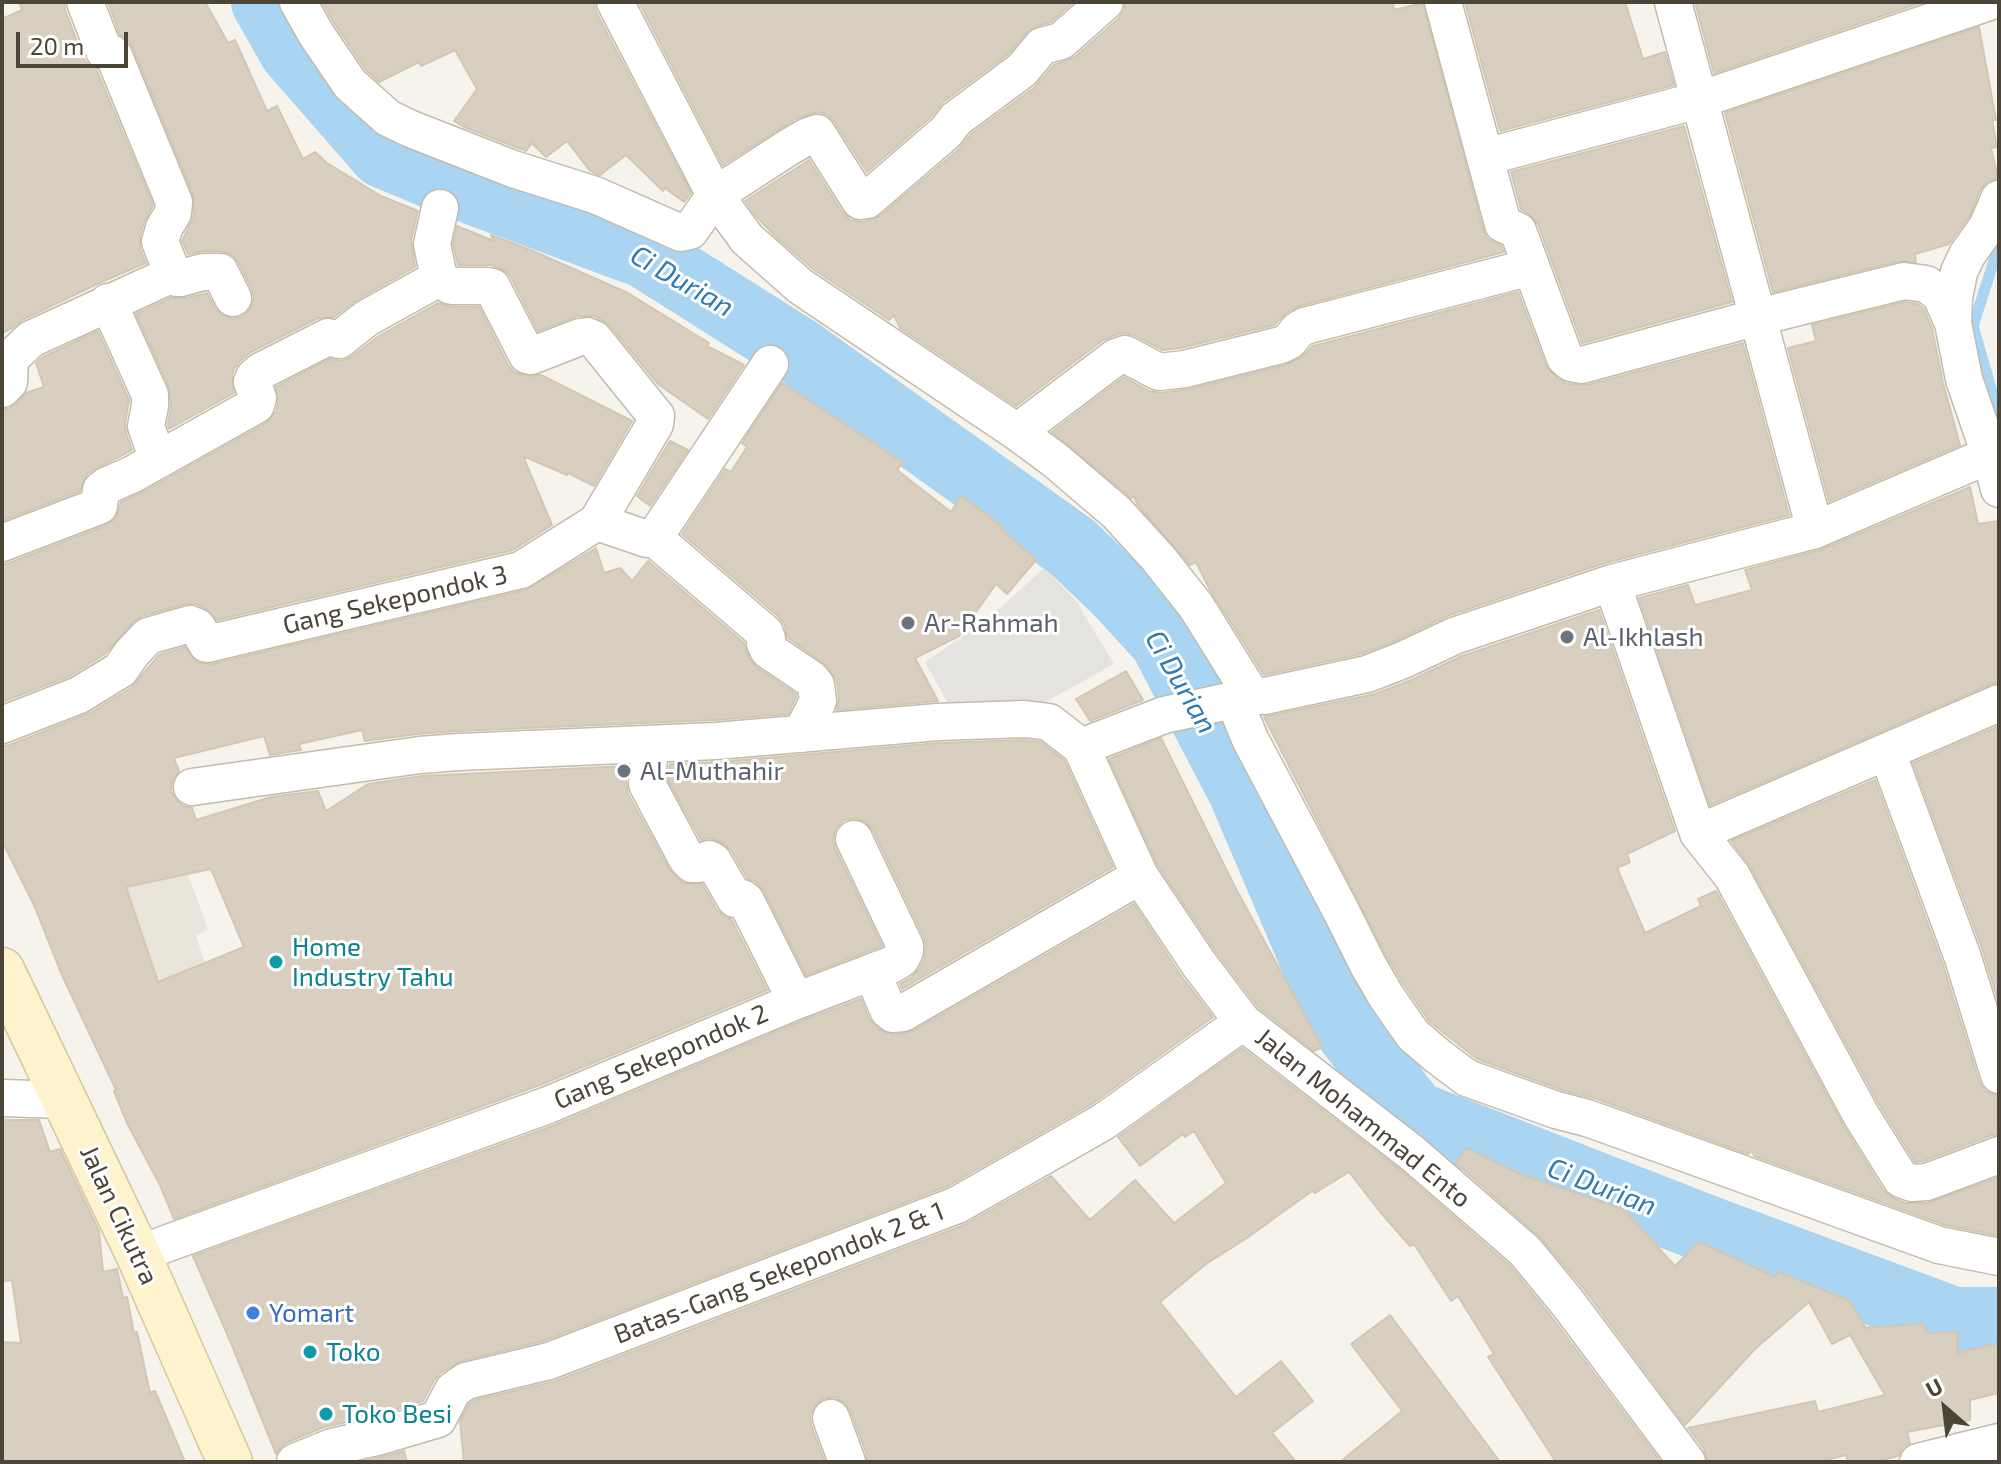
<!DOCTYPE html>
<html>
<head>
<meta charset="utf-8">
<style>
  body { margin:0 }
  #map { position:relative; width:2001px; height:1464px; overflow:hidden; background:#f6f3ec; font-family:"Exo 2",sans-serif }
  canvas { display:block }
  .frame { position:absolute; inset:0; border:4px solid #4b4439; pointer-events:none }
  .north { position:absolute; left:1905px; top:1368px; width:80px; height:80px; -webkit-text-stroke:6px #fff; paint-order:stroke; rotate:332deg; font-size:22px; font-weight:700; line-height:32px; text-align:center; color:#4b4439 }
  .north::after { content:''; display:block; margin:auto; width:28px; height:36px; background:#4b4439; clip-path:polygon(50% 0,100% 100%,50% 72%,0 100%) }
  .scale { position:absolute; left:16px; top:32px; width:112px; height:36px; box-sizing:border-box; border:4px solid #4b4439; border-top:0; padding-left:10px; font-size:24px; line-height:28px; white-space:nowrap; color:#4b4439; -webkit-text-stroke:6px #fff; paint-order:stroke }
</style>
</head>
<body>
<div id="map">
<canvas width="2001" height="1464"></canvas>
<div class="frame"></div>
<div class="north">U</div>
<div class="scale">20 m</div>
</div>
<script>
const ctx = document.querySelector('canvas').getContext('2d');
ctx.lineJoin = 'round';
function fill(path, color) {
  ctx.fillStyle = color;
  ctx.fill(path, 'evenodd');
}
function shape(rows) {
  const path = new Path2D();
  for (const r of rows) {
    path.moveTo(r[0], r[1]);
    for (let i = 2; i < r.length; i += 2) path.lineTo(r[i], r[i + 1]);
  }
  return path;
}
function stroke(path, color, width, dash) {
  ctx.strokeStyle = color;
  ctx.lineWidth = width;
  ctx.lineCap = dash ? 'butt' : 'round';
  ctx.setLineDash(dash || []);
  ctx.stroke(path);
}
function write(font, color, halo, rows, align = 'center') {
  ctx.font = font + ' "Exo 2",sans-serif';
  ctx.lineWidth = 6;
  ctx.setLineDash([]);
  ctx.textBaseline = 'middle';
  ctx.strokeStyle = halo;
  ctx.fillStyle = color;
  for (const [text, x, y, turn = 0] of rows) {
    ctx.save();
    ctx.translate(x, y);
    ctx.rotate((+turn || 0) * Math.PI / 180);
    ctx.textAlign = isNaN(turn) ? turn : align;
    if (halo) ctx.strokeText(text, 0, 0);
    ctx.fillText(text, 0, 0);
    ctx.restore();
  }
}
fill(shape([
  [188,874,208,929,196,936,205,963,158,981,126,887]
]), '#eae5da');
fill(shape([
  [1045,567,1078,604,1114,664,1033,709,950,707,925,662,988,619]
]), '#e5e3e0');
stroke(shape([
  [1999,245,1973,326,1999,416]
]), '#a9d4f2', 11);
stroke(shape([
  [265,2,293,51,383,154,455,184,646,255,798,351,1072,547,1119,592,1163,640,1241,789,1338,1016,1414,1115,1709,1230,1954,1321,1999,1321]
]), '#a9d4f2', 68);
const building = shape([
  [19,2,64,2,65,10,84,59,89,66,97,71,153,205,144,222,140,236,140,249,146,263,99,283,22,320,12,328,2,333,2,19,22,10,19,2],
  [108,2,205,2,228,43,235,40,267,111,277,106,303,159,315,152,327,163,381,196,418,211,411,240,415,267,357,300,334,317,318,318,251,352,240,361,234,369,232,375,234,393,169,429,168,424,171,406,169,387,136,314,171,298,186,298,207,293,214,307,221,315,233,319,242,317,250,310,254,298,252,289,239,263,232,255,220,251,203,251,188,254,182,241,194,216,193,194,133,48,129,41,120,35,108,2],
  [322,2,594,2,596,12,691,193,684,202,665,188,663,191,626,155,600,175,590,171,567,141,546,157,532,143,526,151,464,127,454,121,477,89,455,50,421,66,419,62,379,82,366,70,334,23,322,2],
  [639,2,1073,2,1051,22,1037,26,1027,32,1007,55,943,102,931,117,867,172,834,121,828,115,819,112,797,118,723,165,639,2],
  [1125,2,1393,2,1394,10,1423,3,1483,229,1487,238,1501,246,1504,252,1300,306,1287,312,1274,325,1181,348,1163,350,1134,335,1126,333,1118,334,1103,340,1016,406,900,328,894,315,889,320,813,269,776,237,756,216,745,201,809,160,842,212,850,220,863,222,880,216,960,148,971,134,1035,87,1054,65,1075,57,1119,18,1125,9,1125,2],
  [1465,2,1625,2,1643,59,1665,52,1674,85,1500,131,1465,2],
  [1695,2,1923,2,1714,73,1695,2],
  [1979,27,1996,120,1992,120,1997,147,1991,148,1998,178,1987,182,1980,190,1969,217,1949,244,1915,254,1916,262,1899,261,1773,292,1725,113,1979,27],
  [1684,126,1732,302,1582,343,1538,224,1528,213,1521,209,1511,172,1684,126],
  [457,226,494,241,491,235,533,251,628,293,709,343,707,346,744,365,708,419,658,384,610,326,602,320,594,316,577,316,538,331,511,277,505,271,491,265,458,265,453,244,457,226],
  [1518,292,1546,366,1558,379,1567,384,1588,385,1743,343,1789,515,1605,563,1447,616,1395,641,1361,654,1264,675,1209,588,1196,562,1190,565,1137,504,1134,496,1131,498,1052,432,1124,377,1149,391,1160,393,1190,389,1286,365,1299,359,1313,346,1518,292],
  [1905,302,1918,304,1923,308,1932,328,1943,383,1960,445,1829,501,1788,348,1816,341,1812,325,1905,302],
  [438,303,451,307,479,307,508,365,514,372,526,376,541,375,632,421,594,486,568,473,567,475,523,456,552,525,513,550,217,620,205,608,197,604,185,604,142,616,133,622,105,654,70,676,2,702,2,564,9,563,107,525,116,518,121,502,143,492,266,423,276,412,278,404,276,387,330,359,342,361,351,357,379,336,438,303],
  [98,331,129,400,125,423,126,433,132,450,93,470,87,474,80,491,2,521,2,409,8,409,16,404,26,393,44,387,36,363,43,357,98,331],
  [782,383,903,462,897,470,951,512,961,496,1003,527,1001,529,1036,560,1007,594,996,584,959,636,915,658,938,701,837,710,839,698,837,682,827,666,787,637,785,626,779,617,682,534,725,469,731,472,747,447,742,443,782,383],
  [670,441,688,450,650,506,637,496,670,441],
  [1970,487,1978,524,1999,521,1999,682,1991,684,1710,805,1639,598,1688,585,1695,605,1752,590,1745,570,1823,549,1970,487],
  [596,548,604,573,620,568,632,581,648,561,744,643,749,658,756,667,796,694,796,697,788,714,715,720,457,731,417,734,365,741,362,730,299,744,301,750,270,755,264,736,174,758,179,771,172,780,171,791,176,800,183,806,192,808,196,820,271,797,318,791,326,811,368,784,422,776,627,766,626,782,628,794,669,869,683,883,702,884,717,910,725,917,731,919,767,990,540,1085,174,1219,160,1185,128,1125,114,1091,116,1090,61,973,34,905,2,841,2,746,10,745,90,713,131,688,159,655,185,647,190,655,198,663,212,664,526,590,596,548],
  [211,869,244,947,158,982,126,887,211,869],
  [1599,610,1675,831,1627,854,1630,862,1617,868,1645,933,1701,906,1698,899,1716,891,1843,1125,1883,1190,1893,1198,1905,1203,1928,1203,1999,1177,1999,1236,1945,1225,1754,1156,1752,1151,1748,1154,1594,1098,1562,1090,1477,1059,1429,1021,1404,985,1386,955,1264,717,1375,694,1411,680,1462,656,1599,610],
  [1126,671,1143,700,1090,721,1076,699,1126,671],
  [1999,726,1999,1004,1983,951,1913,763,1999,726],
  [1161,738,1236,889,1322,1047,1314,1051,1258,1007,1216,952,1158,866,1109,759,1161,738],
  [1024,740,1041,742,1064,760,1113,867,902,989,900,984,912,977,920,968,924,960,926,945,924,937,873,830,866,822,856,818,844,820,836,828,833,838,835,848,882,946,806,975,764,891,755,881,748,879,731,850,723,843,710,838,701,840,668,780,670,764,718,762,939,743,1024,740],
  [1875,780,1943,965,1979,1081,1985,1091,1994,1095,1999,1095,1999,1135,1992,1135,1923,1161,1915,1162,1879,1104,1750,866,1731,841,1875,780],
  [1134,904,1182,977,1213,1017,1092,1104,948,1186,543,1341,461,1361,440,1373,434,1380,423,1401,372,1417,324,1427,286,1443,279,1449,276,1454,231,1343,193,1256,555,1125,804,1020,861,999,869,1019,880,1030,895,1035,913,1031,1134,904],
  [1242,1048,1399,1169,1510,1266,1550,1315,1661,1462,1556,1462,1488,1357,1494,1354,1458,1296,1451,1301,1414,1244,1410,1246,1381,1213,1349,1172,1315,1193,1312,1191,1247,1238,1206,1264,1160,1302,1236,1397,1281,1361,1313,1401,1272,1433,1296,1462,867,1462,867,1455,850,1410,844,1402,834,1397,823,1399,816,1404,810,1415,811,1425,825,1462,464,1462,460,1421,469,1404,475,1400,556,1381,964,1225,1051,1176,1090,1220,1135,1180,1174,1223,1226,1183,1194,1131,1185,1137,1183,1134,1140,1166,1118,1137,1242,1048],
  [2,1120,39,1120,50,1152,60,1149,99,1231,103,1272,117,1269,123,1298,127,1297,134,1333,137,1332,150,1393,155,1391,185,1462,2,1462,2,1342,21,1343,12,1280,2,1281,2,1120],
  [1466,1148,1520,1174,1623,1209,1675,1266,1699,1242,1775,1277,1779,1272,1850,1301,1865,1327,1862,1328,1924,1324,1926,1333,1957,1332,1958,1353,1999,1343,1999,1393,1970,1400,1970,1420,1907,1432,1910,1443,1903,1447,1898,1456,1874,1462,1848,1462,1846,1455,1817,1462,1708,1462,1704,1449,1688,1428,1815,1401,1818,1412,1885,1395,1850,1335,1832,1344,1809,1302,1755,1349,1685,1425,1584,1289,1541,1238,1456,1163,1466,1148],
  [1390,1315,1450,1395,1500,1462,1340,1462,1402,1411,1351,1344,1390,1315],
  [404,1451,407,1462,361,1462,382,1457,404,1451]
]);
fill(building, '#d8cfc1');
stroke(building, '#d3c7b4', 2);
const minor = shape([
  [85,2,104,51,111,53,114,56,174,202,173,213,164,228,160,242,173,274,177,278,181,278,203,272,220,272,233,298],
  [298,2,316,34,350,84,388,118,411,129,513,169,595,195,681,233,690,231,715,195,789,147,808,136,817,133,860,201,867,200,946,132,956,119,1022,70,1042,46,1061,41,1105,2],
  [615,2,715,195,747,239,800,286,1017,432,1055,460,1117,513,1158,558,1196,606,1252,696],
  [1443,2,1503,224,1518,231,1565,358,1571,363,1582,365,1758,317,1904,281,1926,284,1940,294,1953,323],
  [1673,2,1815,530],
  [1485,157,1699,100,1989,2],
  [1999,199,1987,227,1967,255,1959,272,1954,298,1953,323,1964,379,1990,455,1999,489],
  [439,278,451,286,487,286,492,287,527,355,531,356,580,337,587,336,594,339,656,416,655,424,597,522],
  [108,302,150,395,150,406,146,426,158,460],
  [2,389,9,382,10,359,31,339,173,274],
  [1017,432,1116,357,1125,354,1159,372,1185,369,1281,345,1289,341,1298,330,1305,326,1531,267],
  [654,538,765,633,767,639,765,643,768,650,811,679,816,685,818,701,801,734],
  [2,543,99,506,101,490,106,486,133,474,256,405,258,398,252,382,254,377,261,371,328,337,339,340,367,318,439,278,432,244,440,208],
  [1612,583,1698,833,1732,876,1861,1115,1901,1179,1912,1183,1927,1182,1999,1155],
  [1234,700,1250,739,1342,913,1368,965,1386,996,1413,1035,1439,1057,1467,1078,1556,1110,1587,1118,1643,1138,1939,1245,1999,1257],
  [2,725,79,695,120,670,132,653,148,636,190,624,197,627,207,644,521,570,597,522,647,539,654,538,770,364],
  [650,744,647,784,687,859,692,864,699,864,709,859,713,861,735,899,742,898,746,901,796,1001],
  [1081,747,1164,715,1252,696,1265,696,1367,674,1403,660,1454,636,1612,583,1815,530,1999,451],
  [1887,752,1963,958,1999,1075],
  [192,787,420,755,459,752,716,741,938,722,1025,719,1049,722,1081,747,1140,876,1199,964,1243,1022,1412,1153,1525,1251,1567,1302,1687,1462],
  [1698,833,1999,703],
  [854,839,905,946,905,951,901,959,891,965,872,972],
  [2,1098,65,1100],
  [138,1254,548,1105,796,1001,872,972,888,1010,893,1014,903,1013,1140,876],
  [831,1418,847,1462],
  [295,1462,332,1447,377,1437,438,1419,453,1390,466,1381,549,1361,957,1205,1103,1122,1243,1022],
  [1918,1462,1999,1442]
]);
const secondary = shape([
  [2,970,138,1254,230,1462]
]);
stroke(minor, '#c2bbae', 39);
stroke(secondary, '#d6c79b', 47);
stroke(minor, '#fff', 36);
stroke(secondary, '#fff3cd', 44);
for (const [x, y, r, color] of [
  [908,623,8,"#6b7280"],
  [1567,637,8,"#6b7280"],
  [624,771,8,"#6b7280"],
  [276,962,8,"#0f9aa8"],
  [253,1313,8,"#3f7fe0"],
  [310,1352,8,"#0f9aa8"],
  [326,1414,8,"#0f9aa8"]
]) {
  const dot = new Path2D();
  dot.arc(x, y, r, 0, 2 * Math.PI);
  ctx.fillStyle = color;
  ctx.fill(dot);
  stroke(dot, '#fff', 3);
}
write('26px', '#4b4439', '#fff', [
  ["Gang Sekepondok 3",395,600,-13],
  ["Gang Sekepondok 2",661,1057,-23],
  ["Jalan Mohammad Ento",1363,1118,39],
  ["Jalan Cikutra",119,1215,65],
  ["Batas-Gang Sekepondok 2 & 1",779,1273,-21]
]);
write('26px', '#5b616d', '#fff', [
  ["Ar-Rahmah",924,623],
  ["Al-Ikhlash",1583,637],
  ["Al-Muthahir",640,771]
], 'left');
write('26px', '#0d838f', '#fff', [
  ["Home",292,947],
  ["Industry Tahu",292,977],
  ["Toko",326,1352],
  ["Toko Besi",342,1414]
], 'left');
write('26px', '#366cbe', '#fff', [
  ["Yomart",269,1313]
], 'left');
write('italic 28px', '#2e7ab2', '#fff', [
  ["Ci Durian",682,281,30],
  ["Ci Durian",1181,682,60],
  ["Ci Durian",1602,1187,21]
]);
</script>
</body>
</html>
